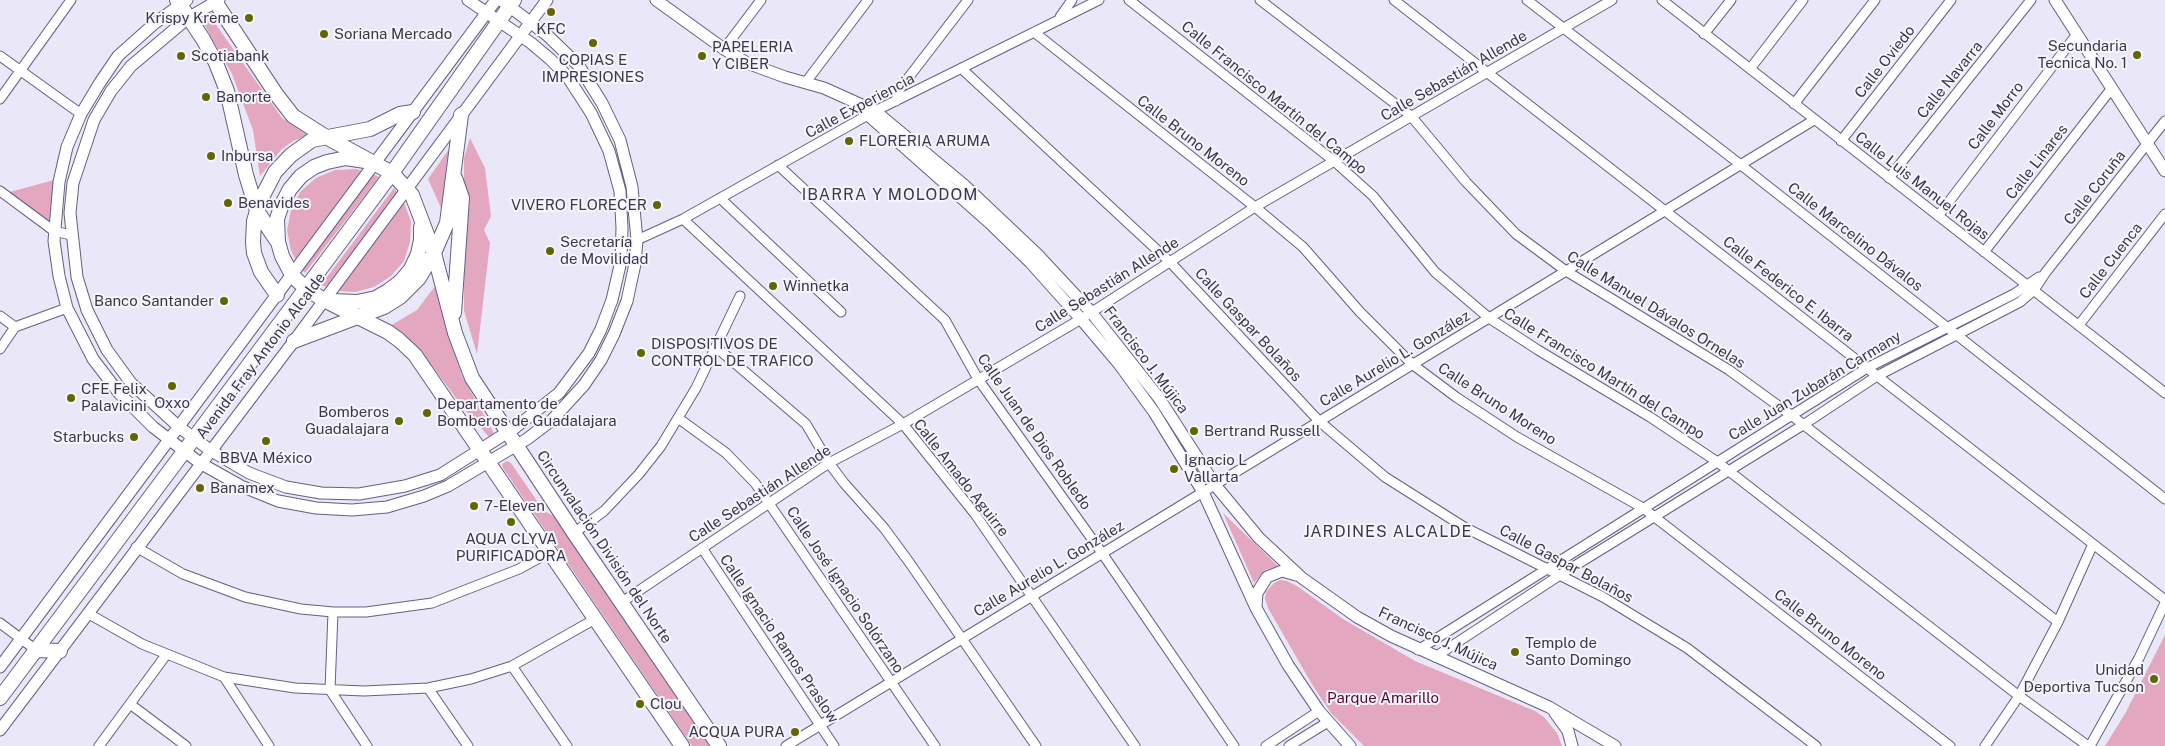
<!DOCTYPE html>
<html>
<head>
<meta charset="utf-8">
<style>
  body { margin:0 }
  canvas { display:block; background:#e9e7f8 }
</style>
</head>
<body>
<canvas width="2165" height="746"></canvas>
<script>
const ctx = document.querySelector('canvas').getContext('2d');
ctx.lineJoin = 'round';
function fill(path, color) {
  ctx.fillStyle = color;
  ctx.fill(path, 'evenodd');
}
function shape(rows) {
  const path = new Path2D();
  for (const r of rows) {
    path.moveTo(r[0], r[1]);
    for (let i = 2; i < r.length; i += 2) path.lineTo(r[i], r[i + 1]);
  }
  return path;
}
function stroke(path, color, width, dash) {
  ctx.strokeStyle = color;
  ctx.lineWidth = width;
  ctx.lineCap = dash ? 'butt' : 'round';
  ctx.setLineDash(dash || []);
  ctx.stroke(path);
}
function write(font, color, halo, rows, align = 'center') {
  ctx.font = font + ' "Public Sans",sans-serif';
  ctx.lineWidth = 4;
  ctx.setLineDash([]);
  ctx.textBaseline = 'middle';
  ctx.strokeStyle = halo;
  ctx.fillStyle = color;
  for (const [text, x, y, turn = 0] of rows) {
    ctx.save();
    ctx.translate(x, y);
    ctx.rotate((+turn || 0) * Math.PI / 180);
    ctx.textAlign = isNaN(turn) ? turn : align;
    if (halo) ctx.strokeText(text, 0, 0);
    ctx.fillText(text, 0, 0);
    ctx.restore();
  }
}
fill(shape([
  [207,17,212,19,282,118,308,135,293,141,281,150,260,176,253,130,232,74,204,24,204,21],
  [470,138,485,168,491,216,484,230,490,243,477,354,464,311,464,158],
  [451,146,441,208,428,179],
  [356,169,362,171,296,260,291,251,287,230,291,210,300,192,316,178,335,170],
  [373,174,379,177,305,273,301,269],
  [58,179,50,223,6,193],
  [394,188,397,193,326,287,321,285],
  [404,202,411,222,410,242,404,261,391,276,374,287,355,292,338,291],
  [436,285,462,376,494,433,489,437,462,406,418,347,390,326,417,310],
  [507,461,511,463,544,511,554,516,710,746,692,746,503,468,502,464],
  [1223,513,1278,566,1265,570,1254,583],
  [1280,580,1287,581,1297,586,1343,619,1415,661,1535,711,1544,717,1557,733,1562,746,1364,746,1331,713,1313,686,1268,608,1265,599,1266,592,1274,583],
  [2165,635,2165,746,2105,746,2126,712]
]), '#e4a7c0');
const minor = shape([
  [1129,0,1334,161,1373,196,1435,272,1489,318,1538,350,1650,417,1716,461,2019,696,2088,746],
  [1260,0,1411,116,1466,182,1516,234,1566,271,1729,370,1791,415,2058,622],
  [1394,0,2165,600],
  [1527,0,1741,165,2165,499],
  [1662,0,2165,393],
  [1060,17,1072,0],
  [1034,32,1255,207,1303,247,1360,312,1412,364,1456,397,1517,437,1643,508,1950,746],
  [1704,34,1731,0],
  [724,49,761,0],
  [0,56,81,114],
  [962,69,1170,262,1319,421,1385,477,1464,527,1603,597,1687,648,1816,746],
  [1750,69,1803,0],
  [806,82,868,0],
  [0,99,71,0],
  [896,101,899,90,968,0],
  [1794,104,1875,0],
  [1841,141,1951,0],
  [778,165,945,320,978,379,1102,553,1234,746],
  [1889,178,2031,0],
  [0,191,54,231,71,235],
  [720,198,841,312],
  [1938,216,2077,34],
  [683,219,903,424,975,514,1135,746],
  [637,240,683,219,875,111,1099,0],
  [1984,252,2112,88],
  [0,316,15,327],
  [2079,325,2165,214],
  [716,347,806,424,829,463,844,483,884,528,909,562,1036,746],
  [0,349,15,327,67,308],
  [678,418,726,453,755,483,935,746],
  [574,533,604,511,639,474,661,446,696,388,740,296],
  [136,547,183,574,245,597,301,609,333,612,366,612,432,603,519,569,550,552],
  [702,548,834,746],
  [622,602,829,463,903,424,1081,319,1255,207,1612,0],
  [333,612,330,690,367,746],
  [89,614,142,644,224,677,295,688,364,691,428,688,471,679,512,666,595,619],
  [0,623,36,650],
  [1418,650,1867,368,2014,294,2039,277],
  [1435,657,1560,575,1803,425,1877,376,2020,302,2034,290,2046,272,2165,121],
  [512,666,567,746],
  [224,677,269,746],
  [428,688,468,746],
  [130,704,186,746],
  [99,746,166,655],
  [786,746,1814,120],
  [1266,746,1319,711],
  [1289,746,1328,722],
  [1985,746,2019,696,2058,622,2093,544],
  [2090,746,2139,658,2165,603]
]);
const tertiary = shape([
  [187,0,155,23,118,56,99,84,81,114,67,147,59,182,54,241,59,276,67,308,93,359,119,393,153,427,200,463,241,486,278,501,316,508,352,510,387,507,424,496,448,486,527,439,552,420,584,385,601,360,614,334,627,301,635,264,637,240,632,187,620,140,602,103,579,66,547,35,501,0],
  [219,0,188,18,131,66,111,91,94,120,73,183,70,213,77,277,87,310,107,350,131,383,179,427,210,450,249,473,286,487,321,493,359,494,405,486,440,475,516,427,559,393,589,353,601,329,612,300,621,261,622,228,620,191,609,151,591,113,567,76,550,59,531,43,468,0],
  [656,0,724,49,747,63,785,77,824,88,875,111,964,185,1037,254,1091,312,1159,398,1215,485,1259,538,1302,578,1357,617,1391,636,1549,707,1615,746],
  [2055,0,2165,171],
  [860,108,993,226,1030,262,1081,319,1119,364,1154,412,1203,492,1256,608,1288,665,1319,711,1350,746],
  [1256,606,1257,593,1267,577,1282,571,1296,575],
  [0,667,496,0],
  [1555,713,1568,731,1572,746],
  [0,730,294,341,547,0]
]);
const primary = shape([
  [177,0,203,39,216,63,227,91,246,175,257,211,277,241],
  [214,0,276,94,293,116,326,137,392,173,412,195,434,253,455,333,472,378,574,533,719,746],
  [365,161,346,158,327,162,314,167,301,176,290,189,282,204,277,219,278,242,282,256,292,275,305,288,324,300,388,332,399,340,415,355,682,746],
  [277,295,261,272,254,253,253,242,254,221,260,201,275,172,291,155,312,140,370,129,400,114,413,112],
  [332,301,357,302,376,298,388,291,401,281,411,269,418,254,421,240,421,227],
  [454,313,462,198,455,178],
  [294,341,384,307,400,297,419,278,434,253,447,223,461,115],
  [36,650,60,651],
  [0,698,392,173,514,0]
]);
stroke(minor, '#655f83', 11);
stroke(tertiary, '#655f83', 13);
stroke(primary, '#655f83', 16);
stroke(minor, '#fff', 9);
stroke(tertiary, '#fff', 11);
stroke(primary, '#fff', 14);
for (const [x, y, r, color] of [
  [551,12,5,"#626602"],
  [249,18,5,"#626602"],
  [324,34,5,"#626602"],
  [593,43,5,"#626602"],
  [2137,55,5,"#626602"],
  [181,56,5,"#626602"],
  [702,56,5,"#626602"],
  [206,97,5,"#626602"],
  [849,141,5,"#626602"],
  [211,156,5,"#626602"],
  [228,203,5,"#626602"],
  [657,205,5,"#626602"],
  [550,251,5,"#626602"],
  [773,286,5,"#626602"],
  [224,301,5,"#626602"],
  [641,353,5,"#626602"],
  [172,386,5,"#626602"],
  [71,398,5,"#626602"],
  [427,413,5,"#626602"],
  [399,421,5,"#626602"],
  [1194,431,5,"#626602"],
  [134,437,5,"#626602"],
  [266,441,5,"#626602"],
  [1174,469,5,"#626602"],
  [200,488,5,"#626602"],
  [474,506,5,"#626602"],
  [511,522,5,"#626602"],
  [1515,652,5,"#626602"],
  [2154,679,5,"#626602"],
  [640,704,5,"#626602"],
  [795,732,5,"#626602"]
]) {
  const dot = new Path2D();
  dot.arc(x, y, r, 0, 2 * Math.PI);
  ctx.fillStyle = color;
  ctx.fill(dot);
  stroke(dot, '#f6f5fe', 2);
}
write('15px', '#3a3748', '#f6f5fe', [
  ["Krispy Kreme",239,18,"right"],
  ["KFC",551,29,"center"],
  ["Soriana Mercado",334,34],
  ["Secundaria",2127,46,"right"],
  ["Tecnica No. 1",2127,63,"right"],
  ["PAPELERIA",712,47],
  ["Y CIBER",712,64],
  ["Scotiabank",191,56],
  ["COPIAS E",593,60,"center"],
  ["IMPRESIONES",593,77,"center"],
  ["Banorte",216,97],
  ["FLORERIA ARUMA",859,141],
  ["Inbursa",221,156],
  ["Benavides",238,203],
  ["VIVERO FLORECER",647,205,"right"],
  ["Secretaría",560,242],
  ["de Movilidad",560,259],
  ["Winnetka",783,286],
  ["Banco Santander",214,301,"right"],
  ["DISPOSITIVOS DE",651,344],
  ["CONTROL DE TRAFICO",651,361],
  ["CFE Felix",81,389],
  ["Palavicini",81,406],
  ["Oxxo",172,403,"center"],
  ["Departamento de",437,404],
  ["Bomberos de Guadalajara",437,421],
  ["Bomberos",389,412,"right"],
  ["Guadalajara",389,429,"right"],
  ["Bertrand Russell",1204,431],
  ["Starbucks",124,437,"right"],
  ["BBVA México",266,458,"center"],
  ["Ignacio L",1184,460],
  ["Vallarta",1184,477],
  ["Banamex",210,488],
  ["7-Eleven",484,506],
  ["AQUA CLYVA",511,539,"center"],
  ["PURIFICADORA",511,556,"center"],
  ["Templo de",1525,643],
  ["Santo Domingo",1525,660],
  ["Unidad",2144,670,"right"],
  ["Deportiva Tucson",2144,687,"right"],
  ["Clou",650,704],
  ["ACQUA PURA",785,732,"right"]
], 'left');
write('15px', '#3a3748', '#f6f5fe', [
  ["Calle Oviedo",1885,62,-52],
  ["Calle Sebastián Allende",1454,76,-30],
  ["Calle Navarra",1950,80,-51],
  ["Calle Francisco Martín del Campo",1274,98,39],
  ["Calle Experiencia",860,106,-28],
  ["Calle Morro",1996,116,-53],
  ["Calle Bruno Moreno",1193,141,38],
  ["Calle Linares",2037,162,-52],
  ["Calle Luis Manuel Rojas",1922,186,38],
  ["Calle Coruña",2095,188,-52],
  ["Calle Marcelino Dávalos",1855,237,38],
  ["Calle Cuenca",2111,261,-52],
  ["Calle Sebastián Allende",1107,285,-32],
  ["Calle Federico E. Ibarra",1788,289,38],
  ["Calle Manuel Dávalos Ornelas",1656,310,32],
  ["Calle Gaspar Bolaños",1248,325,47],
  ["Avenida Fray Antonio Alcalde",261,356,-53],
  ["Calle Aurelio L. González",1395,359,-31],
  ["Francisco J. Mújica",1146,360,53],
  ["Calle Francisco Martín del Campo",1604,374,32],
  ["Calle Juan Zubarán Carmany",1815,386,-31],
  ["Calle Bruno Moreno",1497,404,33],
  ["Calle Juan de Dios Robledo",1034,432,55],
  ["Calle Amado Aguirre",961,478,52],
  ["Calle Sebastián Allende",760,494,-33],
  ["Circunvalación División del Norte",604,547,56],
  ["Calle Gaspar Bolaños",1566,564,28],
  ["Calle Aurelio L. González",1049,569,-31],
  ["Calle José Ignacio Solórzano",845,590,56],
  ["Calle Bruno Moreno",1830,635,38],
  ["Calle Ignacio Ramos Praslow",779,639,56],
  ["Francisco J. Mújica",1438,639,25]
]);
write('15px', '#530932', '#f6f5fe', [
  ["Parque Amarillo",1383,698]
]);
ctx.letterSpacing = '1px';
write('16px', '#3a3748', '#f6f5fe', [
  ["IBARRA Y MOLODOM",890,195],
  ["JARDINES ALCALDE",1388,532]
]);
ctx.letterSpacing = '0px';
</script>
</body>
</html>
